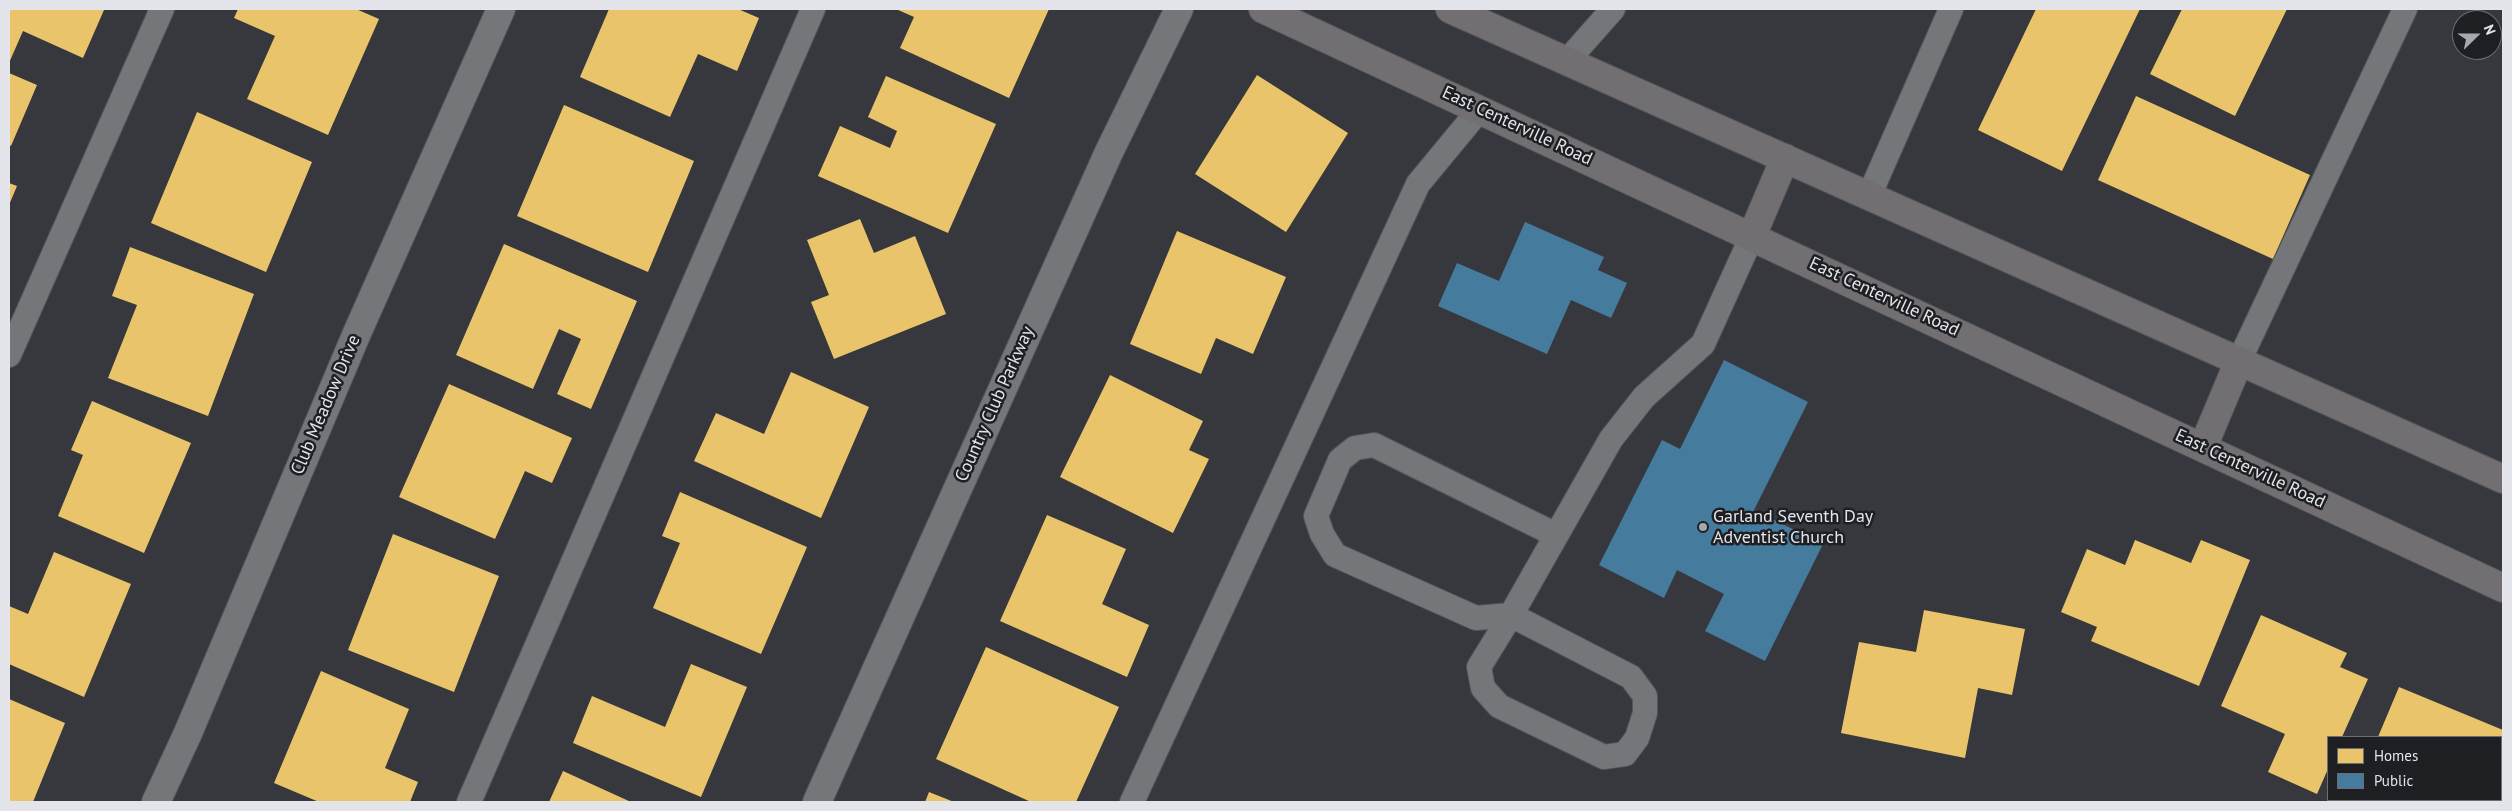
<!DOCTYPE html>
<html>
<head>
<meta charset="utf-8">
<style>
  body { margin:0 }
  #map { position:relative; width:2512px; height:811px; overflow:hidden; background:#37383d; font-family:"PT Sans",sans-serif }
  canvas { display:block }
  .frame { position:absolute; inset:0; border:10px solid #e3e5eb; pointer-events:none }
  .legend { position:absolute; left:2327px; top:736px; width:175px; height:65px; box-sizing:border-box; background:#1d1f23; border:1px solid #6c6e73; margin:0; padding:6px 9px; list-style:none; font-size:15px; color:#e3e5eb }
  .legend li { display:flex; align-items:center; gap:10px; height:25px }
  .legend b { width:25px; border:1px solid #6c6e73 }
  .north { position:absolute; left:2452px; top:10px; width:50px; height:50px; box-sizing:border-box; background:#1d1f23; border:1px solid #6c6e73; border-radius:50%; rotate:68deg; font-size:14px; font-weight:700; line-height:20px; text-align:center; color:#e3e5eb }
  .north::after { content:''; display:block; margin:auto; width:18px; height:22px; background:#a7a8ae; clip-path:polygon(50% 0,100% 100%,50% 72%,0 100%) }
</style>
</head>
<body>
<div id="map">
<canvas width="2512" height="811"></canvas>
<div class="frame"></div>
<ul class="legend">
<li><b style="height:14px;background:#e9c46a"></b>Homes</li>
<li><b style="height:14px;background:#457b9d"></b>Public</li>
</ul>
<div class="north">N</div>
</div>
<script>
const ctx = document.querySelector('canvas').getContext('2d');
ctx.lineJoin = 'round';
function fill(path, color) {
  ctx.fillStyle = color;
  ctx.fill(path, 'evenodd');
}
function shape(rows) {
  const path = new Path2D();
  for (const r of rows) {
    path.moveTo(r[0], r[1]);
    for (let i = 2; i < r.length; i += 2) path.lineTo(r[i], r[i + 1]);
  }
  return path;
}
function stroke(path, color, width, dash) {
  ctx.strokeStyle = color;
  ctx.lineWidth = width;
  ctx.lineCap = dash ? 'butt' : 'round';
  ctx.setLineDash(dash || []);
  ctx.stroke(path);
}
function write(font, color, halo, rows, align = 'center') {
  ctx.font = font + ' "PT Sans",sans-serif';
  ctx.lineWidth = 5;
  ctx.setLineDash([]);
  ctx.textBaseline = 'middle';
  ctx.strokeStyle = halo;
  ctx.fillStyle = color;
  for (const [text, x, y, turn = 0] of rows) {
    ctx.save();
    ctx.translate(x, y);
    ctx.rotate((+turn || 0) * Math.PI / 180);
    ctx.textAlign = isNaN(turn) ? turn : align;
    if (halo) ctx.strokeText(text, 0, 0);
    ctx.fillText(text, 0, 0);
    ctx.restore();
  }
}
fill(shape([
  [9,9,100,9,104,10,83,58,23,31,9,63],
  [238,9,356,9,379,19,328,135,247,99,275,36,234,18],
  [609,9,738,9,759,18,737,71,698,54,670,117,580,77],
  [896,9,1049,9,1009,98,900,48,914,17],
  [2036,9,2140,9,2062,171,1978,130],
  [2182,9,2287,9,2235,116,2150,74],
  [9,73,37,85,11,146,9,145],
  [1257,75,1348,133,1286,232,1195,174],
  [886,76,996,124,948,233,818,176,840,126,890,148,897,131,868,117],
  [2136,96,2310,175,2273,259,2098,180],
  [564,105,694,161,648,272,517,216],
  [197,112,312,162,266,272,151,223],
  [9,183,17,186,9,205],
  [860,219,874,253,915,236,946,314,834,359,811,302,829,295,807,240],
  [1177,231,1286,277,1253,354,1216,338,1201,374,1130,344],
  [504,244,637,301,591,409,557,394,581,339,559,329,533,389,456,355],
  [130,247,254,294,208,416,108,378,137,305,112,296],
  [791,372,869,407,821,518,694,461,716,413,764,434],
  [1110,375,1203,421,1189,450,1209,459,1173,533,1060,477],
  [449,384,572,438,552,483,525,471,495,539,399,497],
  [92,401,191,443,144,553,58,516,83,455,71,450],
  [680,492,807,547,761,654,653,608,680,543,662,536],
  [1047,515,1126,549,1102,604,1149,625,1127,677,1000,621],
  [393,534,499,576,454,692,348,650],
  [2135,540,2191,563,2201,540,2250,560,2199,686,2091,641,2097,627,2061,612,2087,549,2125,565],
  [54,552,131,584,84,697,9,664,9,606,28,614],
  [1924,610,2025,629,2012,695,1978,688,1965,758,1841,733,1859,642,1916,652],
  [2261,615,2347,653,2340,667,2368,679,2342,737,2328,737,2328,769,2317,794,2268,772,2285,734,2221,706],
  [986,647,1119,707,1076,802,1031,802,936,759],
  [691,664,747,687,701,797,573,743,592,696,665,727],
  [321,671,409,709,385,768,418,782,410,802,319,802,274,783],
  [2399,687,2503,730,2503,758,2501,764,2501,737,2378,737],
  [9,699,65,723,33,802,9,802],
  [563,771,631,802,549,802],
  [929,792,954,802,925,802],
  [2352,800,2411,800,2410,802,2351,802],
  [2442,800,2486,800,2485,802,2448,802]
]), '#e9c46a');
fill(shape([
  [1525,222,1604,257,1598,270,1627,283,1611,318,1571,300,1547,354,1438,306,1457,263,1499,281],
  [1724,360,1808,402,1754,510,1823,544,1765,661,1705,631,1724,594,1677,570,1664,598,1599,565,1662,440,1680,449]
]), '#457b9d');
const lane = shape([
  [1567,61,1613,9],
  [1869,196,1951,9],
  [9,355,162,9],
  [2239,361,2405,9],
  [1556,535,1374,445,1355,448,1340,460,1316,516,1322,534,1335,555,1476,618,1511,615,1631,677,1645,696,1645,713,1637,738,1625,754,1604,757,1499,706,1483,688,1479,667,1511,615,1611,439,1644,397,1703,344,1752,236],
  [469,802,813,9],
  [1132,802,1418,184,1480,109]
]);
const street = shape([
  [156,802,188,733,357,333,501,9],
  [817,802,1109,152,1179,9]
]);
const secondary = shape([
  [1263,9,2503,588],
  [1450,9,2503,479],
  [1752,236,1785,158],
  [2203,447,2239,361]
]);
stroke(lane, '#535458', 26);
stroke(street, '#535458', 30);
stroke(secondary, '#535458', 30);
stroke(lane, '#75767a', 24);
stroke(street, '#75767a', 28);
stroke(secondary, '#726f73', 28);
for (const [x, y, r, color] of [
  [1703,527,5,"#a7a8ae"]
]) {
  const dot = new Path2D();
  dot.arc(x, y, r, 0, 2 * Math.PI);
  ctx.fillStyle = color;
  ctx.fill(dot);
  stroke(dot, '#1d1f23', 2);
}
write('18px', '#e3e5eb', '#1d1f23', [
  ["East Centerville Road",1517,126,25],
  ["East Centerville Road",1884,297,25],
  ["Country Club Parkway",995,404,-66],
  ["Club Meadow Drive",326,405,-67],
  ["East Centerville Road",2250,469,25]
]);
write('18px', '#e3e5eb', '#1d1f23', [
  ["Garland Seventh Day",1713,517],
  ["Adventist Church",1713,538]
], 'left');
</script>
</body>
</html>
